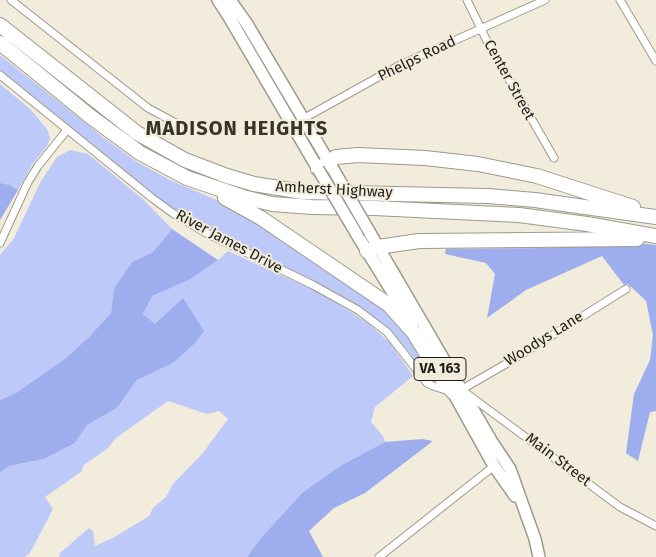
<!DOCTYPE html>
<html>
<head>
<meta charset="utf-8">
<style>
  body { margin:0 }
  canvas { display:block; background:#f1ecdb }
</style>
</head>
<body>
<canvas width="656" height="557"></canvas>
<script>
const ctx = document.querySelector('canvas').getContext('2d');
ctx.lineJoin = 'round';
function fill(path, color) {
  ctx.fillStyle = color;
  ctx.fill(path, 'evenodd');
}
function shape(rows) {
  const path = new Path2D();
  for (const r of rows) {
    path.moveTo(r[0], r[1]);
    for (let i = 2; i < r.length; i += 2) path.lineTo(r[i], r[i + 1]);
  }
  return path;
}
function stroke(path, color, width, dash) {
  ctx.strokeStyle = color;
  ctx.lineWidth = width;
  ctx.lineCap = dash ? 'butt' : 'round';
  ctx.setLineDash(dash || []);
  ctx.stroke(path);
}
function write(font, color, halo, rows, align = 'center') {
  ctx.font = font + ' "Fira Sans",sans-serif';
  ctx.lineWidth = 4;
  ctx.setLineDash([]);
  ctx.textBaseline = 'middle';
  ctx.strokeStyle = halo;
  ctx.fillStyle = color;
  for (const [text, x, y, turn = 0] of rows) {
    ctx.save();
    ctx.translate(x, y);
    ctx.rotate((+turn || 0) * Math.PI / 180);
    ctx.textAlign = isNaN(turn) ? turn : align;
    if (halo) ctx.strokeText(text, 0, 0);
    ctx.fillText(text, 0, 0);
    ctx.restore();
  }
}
fill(shape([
  [0,55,104,138,137,162,172,181,245,212,359,286,401,323,434,379,430,379,424,374,409,352,384,324,359,307,325,287,219,237,163,202,80,136,0,70],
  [0,84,30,109,47,129,49,134,50,139,47,146,31,166,18,190,10,185,0,183],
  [70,150,88,154,145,201,172,229,153,252,132,262,114,288,111,313,88,338,66,358,16,393,0,400,0,255,13,240,41,181,57,157],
  [228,251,322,294,368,323,390,343,413,376,375,407,371,422,383,436,385,442,340,466,302,493,261,538,247,557,59,557,60,553,89,528,93,531,95,546,113,538,149,516,153,508,166,497,173,484,202,454,228,419,219,411,207,414,168,401,116,438,107,449,84,465,81,472,45,497,53,509,30,553,25,557,0,557,0,473,9,466,44,459,75,443,87,425,117,408,137,380,173,363,183,298,155,325,143,314,151,296,191,279,218,260]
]), '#bdc9f8');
fill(shape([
  [0,183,10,185,18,190,0,220],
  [172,229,218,260,191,279,152,296,143,314,155,324,183,298,204,331,195,343,173,363,137,380,117,408,87,425,75,443,44,459,9,466,0,473,0,400,16,393,66,358,88,338,111,313,114,288,132,262,153,252],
  [637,243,656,245,656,411,650,412,638,461,626,453,634,394,650,360,653,335,646,301,628,284,624,285,602,256,526,290,487,318,495,274,486,263,445,254,446,249,546,248],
  [422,439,433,441,365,493,334,508,309,531,323,557,247,557,261,538,302,493,340,466,385,442]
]), '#9dadee');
const minor = shape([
  [11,0,148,108,185,128,202,129],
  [467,0,487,41,554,158],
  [620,0,656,61],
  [0,75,152,198,174,214,204,232,313,285,358,310,387,332,427,383,433,386,449,391],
  [301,120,400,65,545,0],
  [0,243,28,182,38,166,67,130],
  [459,391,511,361,626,289],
  [466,393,620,507,656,526],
  [379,557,494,466]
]);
const primary = shape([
  [218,0,229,17,318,169],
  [230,0,247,24,333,169],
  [356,233,412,324],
  [370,233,492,442,510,469,535,539,539,557],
  [449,385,494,466,515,496]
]);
const motorway = shape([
  [0,25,137,133,185,160,227,176,254,184,303,192,488,196,535,200,656,217],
  [0,43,91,117,140,153,187,178,243,197,272,204,312,207,374,208,519,215,587,224,656,236],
  [318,169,336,157,358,155,425,158,478,164,537,176,633,207],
  [225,198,261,218,389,305,414,333,442,379,453,392],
  [367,251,378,247,419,241,637,239]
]);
stroke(minor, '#9e9a8a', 9);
stroke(primary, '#9e9a8a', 14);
stroke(motorway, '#9e9a8a', 16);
stroke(minor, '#fff', 7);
stroke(primary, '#fff', 11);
stroke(motorway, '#fff', 14);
const primaryBridge = shape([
  [318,169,356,233],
  [333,169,370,233]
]);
stroke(primaryBridge, '#9e9a8a', 14, []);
stroke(primaryBridge, '#fff', 11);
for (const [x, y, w] of [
  [440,369,52]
]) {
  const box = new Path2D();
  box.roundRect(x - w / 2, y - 11.5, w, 23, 4);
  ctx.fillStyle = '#f1ecdb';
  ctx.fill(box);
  stroke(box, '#1f1d17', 1);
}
write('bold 14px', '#1f1d17', null, [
  ["VA 163",440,369]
]);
write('15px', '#1f1d17', '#f1ecdb', [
  ["Phelps Road",417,59,-26],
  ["Center Street",509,80,61],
  ["Amherst Highway",334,190,3],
  ["River James Drive",229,242,28],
  ["Woodys Lane",544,339,-32],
  ["Main Street",558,460,37]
]);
ctx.letterSpacing = '1px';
write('bold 20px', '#373326', '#f1ecdb', [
  ["MADISON HEIGHTS",237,129]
]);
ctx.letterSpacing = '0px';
</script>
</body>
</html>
